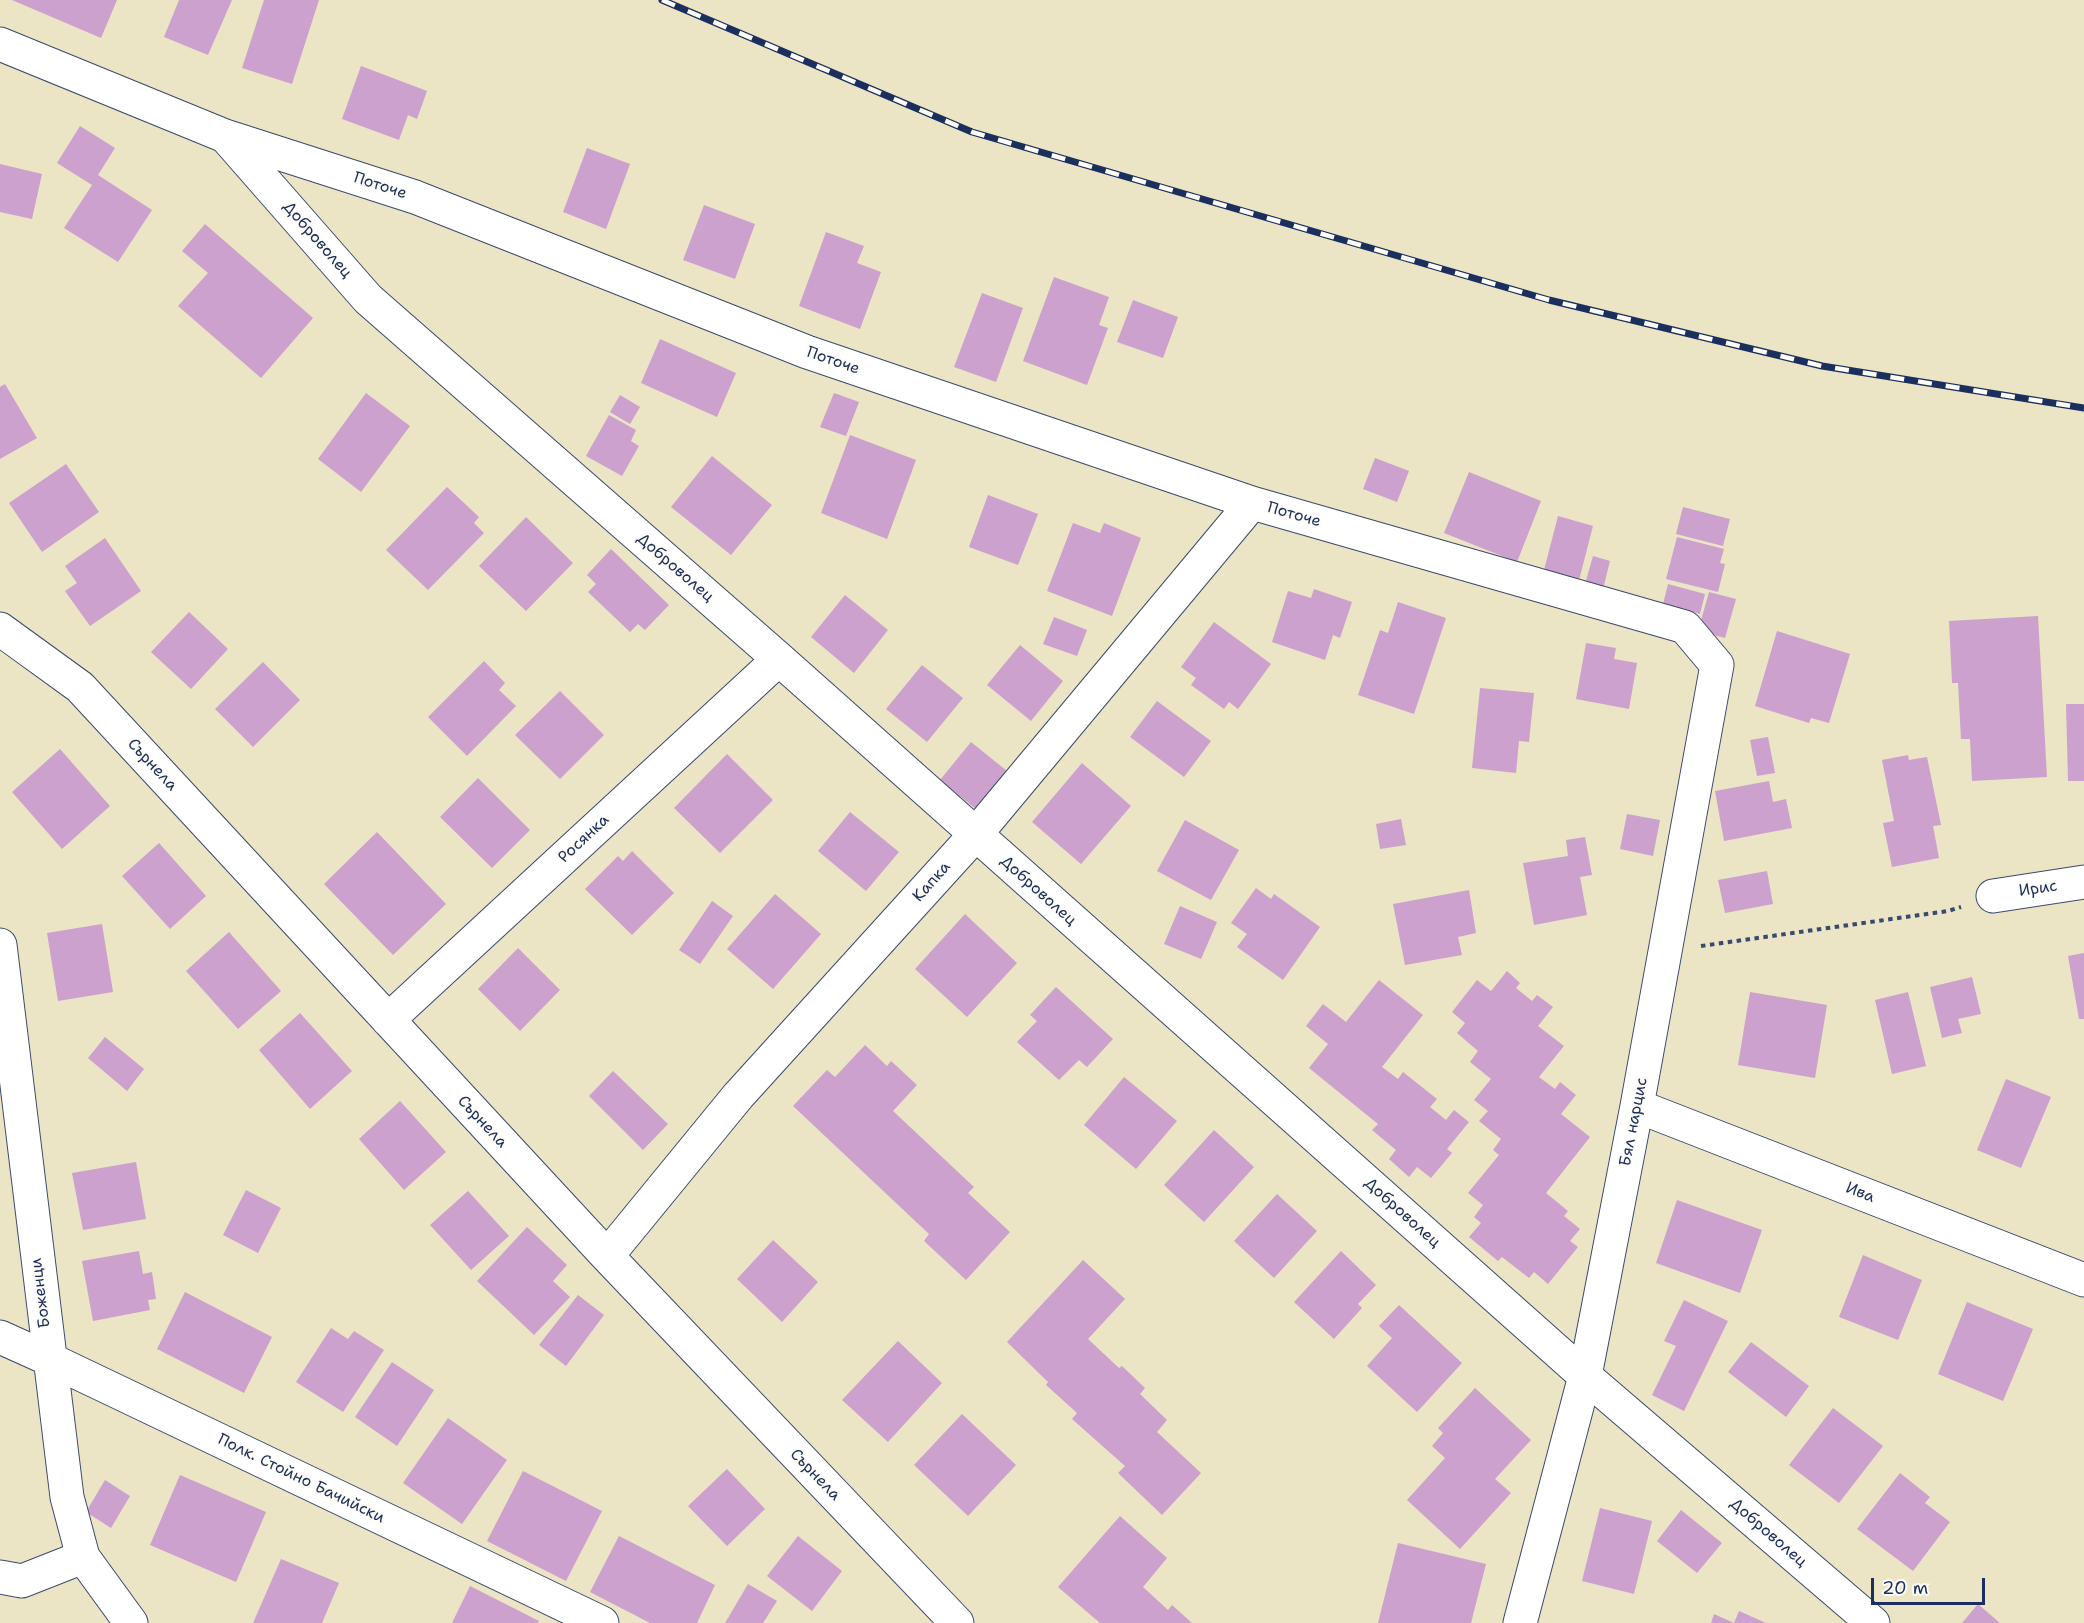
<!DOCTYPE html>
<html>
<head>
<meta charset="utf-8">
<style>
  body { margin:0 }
  #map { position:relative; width:2084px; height:1623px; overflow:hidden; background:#ebe4c5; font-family:"Shantell Sans",sans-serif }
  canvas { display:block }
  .scale { position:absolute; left:1871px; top:1578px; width:114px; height:27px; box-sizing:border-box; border:3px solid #1b2f5e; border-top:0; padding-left:8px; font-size:18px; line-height:21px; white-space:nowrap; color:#1b2f5e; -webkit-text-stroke:4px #fdfcf7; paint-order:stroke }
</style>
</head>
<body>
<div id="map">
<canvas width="2084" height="1623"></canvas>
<div class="scale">20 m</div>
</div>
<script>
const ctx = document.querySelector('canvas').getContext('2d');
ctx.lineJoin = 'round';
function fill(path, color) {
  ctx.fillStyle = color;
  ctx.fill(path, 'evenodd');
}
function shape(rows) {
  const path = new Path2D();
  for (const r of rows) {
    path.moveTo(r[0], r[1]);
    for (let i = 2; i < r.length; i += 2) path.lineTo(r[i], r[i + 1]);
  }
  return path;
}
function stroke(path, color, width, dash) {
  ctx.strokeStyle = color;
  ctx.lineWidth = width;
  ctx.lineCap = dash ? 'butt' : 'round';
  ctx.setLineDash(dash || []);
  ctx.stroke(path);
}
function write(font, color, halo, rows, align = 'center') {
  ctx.font = font + ' "Shantell Sans",sans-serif';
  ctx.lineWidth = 4.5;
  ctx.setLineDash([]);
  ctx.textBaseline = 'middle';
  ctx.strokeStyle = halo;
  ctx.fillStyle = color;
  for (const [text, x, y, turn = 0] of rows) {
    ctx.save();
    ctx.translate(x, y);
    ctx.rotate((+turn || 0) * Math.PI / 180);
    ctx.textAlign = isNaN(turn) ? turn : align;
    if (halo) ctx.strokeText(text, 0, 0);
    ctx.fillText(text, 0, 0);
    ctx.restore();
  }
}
fill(shape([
  [12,0,117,0,101,38],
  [179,0,232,0,208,55,164,37],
  [264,0,319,0,292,84,242,68],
  [361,66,427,91,417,119,408,115,399,140,342,119],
  [80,126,115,148,98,175,152,210,118,262,64,228,92,185,57,163],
  [587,148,630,164,606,229,563,212],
  [0,164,42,174,32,219,0,212],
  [704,205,755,224,735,279,683,260],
  [205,224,313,318,261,378,178,306,208,273,182,251],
  [826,232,864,246,857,263,881,272,860,329,799,306],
  [1054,277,1109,297,1099,325,1108,328,1087,385,1023,361],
  [982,293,1023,308,996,382,954,367],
  [1133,300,1178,317,1163,358,1117,342],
  [660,339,736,373,717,417,641,383],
  [5,384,37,438,0,459,0,387],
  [366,393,410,426,361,492,318,459],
  [834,393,859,402,846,436,820,427],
  [620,395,640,407,630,424,610,412],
  [609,415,636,430,631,441,639,446,622,476,586,456],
  [850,435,916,460,887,539,821,513],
  [712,456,772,505,731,555,671,507],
  [1375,458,1409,471,1397,502,1363,489],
  [66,464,99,512,42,552,9,503],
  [1469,472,1541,501,1517,562,1444,533],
  [447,487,479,517,474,523,484,533,428,590,386,550],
  [988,495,1038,514,1018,565,969,547],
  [1683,507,1730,519,1723,546,1676,534],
  [1558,516,1593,526,1578,584,1543,574],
  [526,517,573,563,526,611,479,566],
  [1073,523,1100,533,1104,523,1141,538,1112,616,1047,591],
  [1677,537,1724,549,1720,563,1725,564,1718,592,1666,579],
  [105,538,141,591,90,626,65,591,77,583,65,566],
  [611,549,669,605,645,630,638,624,630,632,588,592,596,584,587,575],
  [1593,556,1610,561,1603,589,1585,584],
  [1668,584,1705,594,1700,614,1663,604],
  [1314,589,1352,602,1340,638,1333,635,1325,660,1272,642,1288,591,1311,598],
  [1709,592,1736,599,1725,638,1698,631],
  [845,595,888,630,854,673,811,637],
  [1398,602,1446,618,1414,714,1358,695,1380,630,1388,633],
  [189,612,228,649,191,689,151,652],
  [2038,616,2047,777,1972,781,1970,739,1961,739,1958,683,1952,683,1949,621],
  [1054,617,1087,630,1077,656,1043,644],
  [1214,622,1271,664,1238,709,1229,702,1224,709,1191,685,1196,678,1181,667],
  [1777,631,1850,654,1829,723,1811,718,1809,723,1755,706],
  [1586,643,1616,648,1614,659,1637,663,1629,709,1576,699],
  [1020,645,1063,681,1031,721,987,685],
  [484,661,505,683,499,690,516,706,467,756,428,717],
  [263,662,300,700,253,747,215,709],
  [922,665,963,698,927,742,886,709],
  [1480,688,1534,693,1529,742,1519,741,1516,773,1472,768],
  [560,691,604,735,560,779,515,735],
  [1157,701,1211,741,1184,777,1130,737],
  [2066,704,2084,704,2084,781,2068,781],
  [1768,737,1775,773,1757,776,1750,740],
  [971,742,1007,771,976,809,940,780],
  [60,749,110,806,62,849,12,792],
  [727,754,773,800,720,853,674,808],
  [1908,755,1909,760,1927,757,1941,825,1933,826,1939,858,1892,867,1883,823,1894,821,1882,760],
  [1082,763,1131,806,1081,864,1032,822],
  [478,778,530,830,492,868,440,817],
  [1769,781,1773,802,1786,799,1792,828,1724,841,1715,791],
  [850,812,899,852,866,891,818,851],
  [1627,814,1660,820,1653,856,1620,849],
  [1401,819,1406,845,1380,849,1376,824],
  [1185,820,1239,850,1211,900,1157,871],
  [377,832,446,904,393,955,324,884],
  [1585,837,1592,875,1580,877,1587,915,1534,925,1523,863,1568,856,1566,840],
  [159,843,206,896,170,929,122,876],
  [632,851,674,893,632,935,585,889,618,856,623,861],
  [1767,871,1773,904,1725,913,1718,880],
  [1256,888,1271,899,1274,894,1320,927,1283,980,1237,947,1247,934,1231,923],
  [1469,890,1476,933,1458,937,1462,955,1405,965,1393,904],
  [775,894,821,934,773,989,727,949],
  [712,901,733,916,700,964,679,950],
  [1180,906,1217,922,1201,959,1164,944],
  [965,914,1017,963,967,1017,915,969],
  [102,924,113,992,58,1001,47,933],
  [229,932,281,991,238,1029,186,971],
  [518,948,560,990,520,1031,478,989],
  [2084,953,2084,1019,2079,1019,2068,956],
  [1507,971,1520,983,1516,988,1532,1001,1537,995,1553,1007,1538,1026,1564,1046,1539,1077,1555,1089,1560,1082,1576,1095,1561,1114,1590,1137,1546,1193,1568,1211,1564,1216,1580,1229,1570,1241,1578,1247,1548,1284,1534,1272,1529,1278,1502,1257,1498,1261,1469,1237,1481,1223,1474,1217,1483,1205,1468,1193,1499,1155,1493,1150,1501,1139,1479,1121,1488,1111,1474,1100,1491,1079,1470,1062,1478,1051,1457,1033,1465,1023,1452,1012,1477,980,1491,991],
  [1972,977,1981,1014,1958,1019,1962,1033,1942,1038,1930,987],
  [1379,980,1423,1015,1382,1067,1398,1079,1403,1072,1437,1099,1430,1107,1446,1120,1454,1110,1469,1122,1447,1149,1452,1153,1431,1178,1417,1167,1409,1177,1389,1159,1396,1150,1372,1130,1378,1124,1309,1068,1328,1044,1306,1026,1323,1004,1346,1022],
  [1056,987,1113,1039,1087,1067,1079,1060,1059,1080,1017,1042,1037,1021,1030,1015],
  [1750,992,1827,1005,1815,1078,1738,1065],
  [1908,992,1926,1066,1892,1074,1875,1000],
  [300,1013,352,1071,310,1109,259,1050],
  [105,1037,144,1069,127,1091,88,1058],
  [865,1045,887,1066,891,1061,917,1085,893,1111,974,1187,968,1193,1010,1232,966,1280,924,1241,929,1234,793,1106,827,1070,835,1077],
  [613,1071,668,1124,643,1150,589,1096],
  [1124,1077,1177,1121,1136,1169,1084,1125],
  [2006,1079,2051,1097,2021,1168,1977,1150],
  [400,1101,446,1152,404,1190,359,1139],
  [1214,1130,1254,1167,1204,1222,1164,1185],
  [136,1162,146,1219,83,1230,72,1173],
  [246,1190,281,1208,258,1253,223,1235],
  [468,1191,509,1236,471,1270,430,1225],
  [1277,1194,1317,1231,1274,1278,1234,1241],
  [1677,1200,1762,1230,1740,1293,1656,1263],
  [527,1227,567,1265,553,1281,570,1297,534,1335,477,1281],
  [773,1240,818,1282,782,1322,737,1279],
  [139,1251,143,1274,152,1272,156,1299,148,1300,150,1310,93,1321,82,1261],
  [1341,1251,1376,1285,1358,1304,1362,1308,1334,1339,1294,1302],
  [1863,1255,1922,1280,1898,1340,1839,1317],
  [1083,1260,1125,1299,1088,1339,1119,1368,1122,1366,1145,1388,1140,1394,1167,1420,1157,1432,1201,1473,1162,1515,1118,1473,1125,1466,1072,1419,1077,1413,1046,1385,1048,1382,1007,1342],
  [185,1292,272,1337,244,1393,157,1349],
  [578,1295,604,1315,566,1366,539,1345],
  [1684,1300,1728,1321,1684,1411,1652,1395,1676,1346,1664,1341],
  [1967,1302,2033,1329,2003,1401,1938,1374],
  [1399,1305,1462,1363,1417,1412,1367,1366,1392,1338,1379,1326],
  [331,1328,348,1339,354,1331,384,1350,343,1412,296,1382],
  [898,1341,942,1383,888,1442,842,1400],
  [1751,1342,1809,1386,1786,1417,1728,1372],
  [392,1362,434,1390,397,1446,355,1417],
  [1475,1388,1531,1440,1495,1479,1511,1493,1460,1549,1407,1500,1445,1458,1432,1446,1443,1433,1438,1428],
  [1833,1408,1883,1446,1839,1503,1789,1465],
  [962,1414,1016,1465,968,1516,914,1465],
  [448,1418,507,1460,462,1524,403,1483],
  [727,1469,765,1509,727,1546,688,1506],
  [523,1471,602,1511,566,1581,487,1541],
  [1900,1473,1930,1497,1925,1503,1950,1522,1913,1571,1857,1529],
  [180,1475,266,1512,236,1582,150,1545],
  [105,1480,130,1496,111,1528,86,1512],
  [1600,1508,1652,1521,1634,1594,1582,1581],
  [1681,1510,1722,1543,1697,1573,1657,1541],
  [1120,1516,1167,1558,1143,1587,1168,1610,1172,1605,1192,1623,1100,1623,1058,1587],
  [619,1536,715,1585,697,1623,650,1623,590,1592],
  [798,1536,842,1571,812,1611,767,1576],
  [1398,1543,1486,1564,1471,1623,1378,1623],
  [281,1559,339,1583,322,1623,253,1623],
  [748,1584,777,1601,763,1623,725,1623],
  [470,1586,539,1621,538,1623,452,1623],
  [1978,1604,2000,1623,1962,1623],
  [1739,1611,1766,1623,1711,1623,1714,1614,1734,1623]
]), '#cca1ce');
const minor = shape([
  [0,44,225,136,415,197,807,352,1252,503,1685,627,1717,665,1637,1106,1585,1376,1520,1623],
  [226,137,368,299,779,659,1585,1376,1873,1623],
  [0,629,80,687,607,1256,957,1623],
  [1993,896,2084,882],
  [0,945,67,1497,83,1557,131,1623],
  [388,1020,779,659],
  [1637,1106,2084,1280],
  [607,1256,738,1096,975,835,1252,503],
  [0,1337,49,1359,602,1623],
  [0,1577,22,1581,83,1557]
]);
stroke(minor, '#3a4a6d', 35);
stroke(shape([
  [1701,946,1948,911,1961,907]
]), '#3a4a6d', 4, [4.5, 4.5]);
stroke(minor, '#fff', 33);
const rail = shape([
  [662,0,972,132,1549,300,1822,366,2084,408]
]);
stroke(rail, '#1b2f5e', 7);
stroke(rail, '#fdfcf7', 4.5, [14]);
write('16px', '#1b2f5e', '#fdfcf7', [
  ["Поточе",380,186,18],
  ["Доброволец",317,240,49],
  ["Поточе",833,361,19],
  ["Поточе",1294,515,16],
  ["Доброволец",675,568,41],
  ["Сърнела",152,765,47],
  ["Росянка",584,839,-43],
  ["Капка",932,882,-48],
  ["Ирис",2038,889,-8],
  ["Доброволец",1038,891,42],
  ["Сърнела",482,1122,47],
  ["Бял нарцис",1634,1122,-79],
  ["Ива",1860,1193,21],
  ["Доброволец",1402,1213,42],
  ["Боженци",41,1293,-97],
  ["Сърнела",815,1475,46],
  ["Полк. Стойно Бачийски",301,1479,26],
  ["Доброволец",1768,1533,41]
]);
</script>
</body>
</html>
